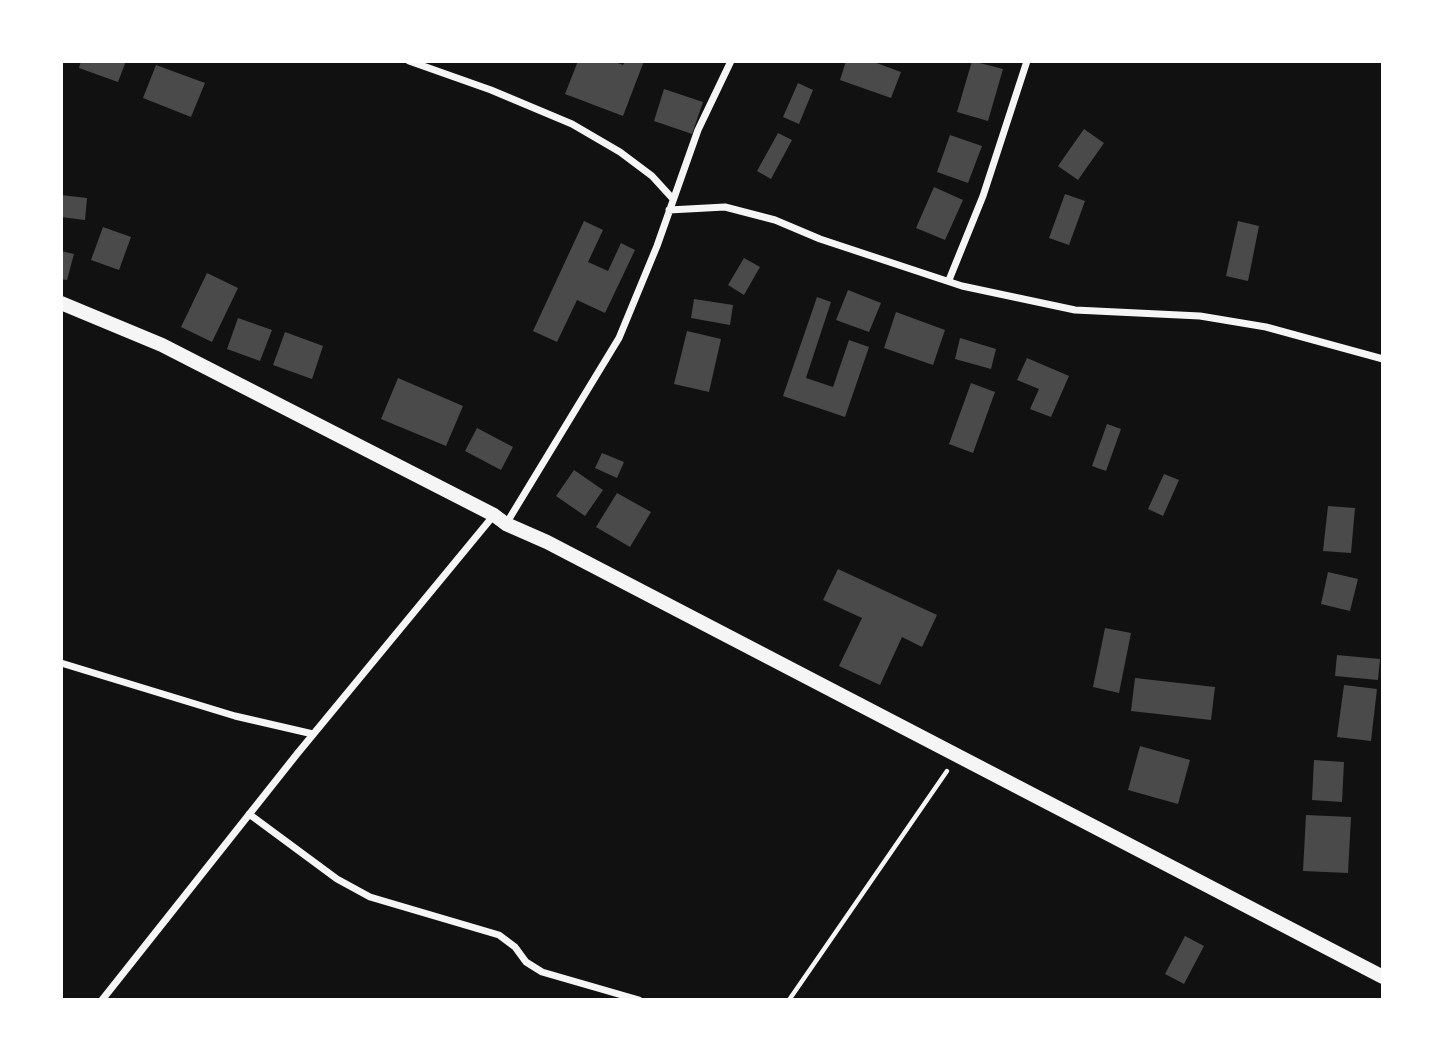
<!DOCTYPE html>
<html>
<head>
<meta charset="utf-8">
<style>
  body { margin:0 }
  #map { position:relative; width:1444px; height:1061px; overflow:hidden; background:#111; font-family:Poppins,sans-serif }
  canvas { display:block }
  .frame { position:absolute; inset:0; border:63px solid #fff; pointer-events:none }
</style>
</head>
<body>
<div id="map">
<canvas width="1444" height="1061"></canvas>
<div class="frame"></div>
</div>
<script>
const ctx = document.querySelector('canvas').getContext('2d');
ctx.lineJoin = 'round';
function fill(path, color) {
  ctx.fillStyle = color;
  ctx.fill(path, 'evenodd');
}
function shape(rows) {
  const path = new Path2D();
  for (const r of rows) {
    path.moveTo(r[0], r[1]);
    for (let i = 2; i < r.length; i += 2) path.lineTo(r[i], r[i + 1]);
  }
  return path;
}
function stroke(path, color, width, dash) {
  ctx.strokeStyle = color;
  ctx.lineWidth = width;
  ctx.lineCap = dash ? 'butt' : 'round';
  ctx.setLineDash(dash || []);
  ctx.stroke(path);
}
fill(shape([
  [81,61,126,61,118,82,79,68],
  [578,61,613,61,623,65,625,61,644,61,623,116,565,94],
  [846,61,871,61,901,72,891,98,840,80],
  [972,61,1003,69,988,121,957,112],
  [156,65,205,83,191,117,143,98],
  [798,83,813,90,799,124,783,117],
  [664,89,703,102,692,134,654,121],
  [1084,129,1104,143,1078,180,1058,166],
  [778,133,792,140,771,179,757,171],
  [950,135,982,146,968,183,937,172],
  [934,187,963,200,945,240,916,228],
  [1065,194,1085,201,1069,245,1049,238],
  [61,195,87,198,85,220,61,217],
  [584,221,603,230,588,262,608,271,621,243,635,250,605,313,577,300,557,342,533,331],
  [1238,221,1259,226,1248,281,1226,276],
  [103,227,131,237,119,270,91,260],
  [61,251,74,254,67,280,61,279],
  [744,258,760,267,744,295,728,285],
  [207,273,238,288,212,342,181,327],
  [848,290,881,303,869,332,836,320],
  [817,297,831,302,806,378,833,387,849,340,869,347,845,417,783,396],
  [694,299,733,305,730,325,691,318],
  [896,312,945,330,933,365,884,348],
  [238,318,272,330,260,361,227,349],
  [687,331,721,339,709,392,674,384],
  [285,332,323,346,312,379,273,365],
  [960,338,996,349,991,369,955,359],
  [1027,358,1069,376,1051,417,1030,409,1039,389,1017,380],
  [398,378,463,406,446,446,381,419],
  [971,383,995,392,973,453,949,444],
  [1107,424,1121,429,1106,471,1092,466],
  [477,428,513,447,501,470,465,451],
  [602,453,624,462,617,478,595,468],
  [574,470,603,490,585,516,556,496],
  [1164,474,1179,480,1163,516,1148,509],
  [617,493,651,512,630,547,596,527],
  [1328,506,1355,508,1351,553,1323,551],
  [838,569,937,615,922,647,902,637,880,685,839,666,862,618,823,600],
  [1328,572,1358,579,1350,611,1321,604],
  [1105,628,1131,633,1119,693,1093,687],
  [1337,655,1380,659,1378,680,1335,676],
  [1135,678,1215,687,1211,720,1131,711],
  [1344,685,1377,689,1371,741,1337,737],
  [1140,746,1190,760,1178,804,1128,790],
  [1314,760,1344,762,1342,802,1312,800],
  [1306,815,1351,817,1348,873,1303,871],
  [1185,936,1204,946,1184,984,1165,974]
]), '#4a4a4a');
stroke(shape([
  [789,1000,947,771]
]), '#f5f5f5', 4.5);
stroke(shape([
  [409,61,491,90,572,124,620,152,652,176,673,199],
  [669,210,725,207,775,220,820,239,962,286,1075,310,1200,316,1266,327,1383,359],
  [949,280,983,196,1027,61],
  [506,524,619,338,657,246,698,130,731,61],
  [61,663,235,716,313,734],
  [249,814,337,879,370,897,499,935,515,947,526,962,542,972,639,1000],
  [102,1000,297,754,494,515]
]), '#f5f5f5', 7);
stroke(shape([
  [61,303,162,345,494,515,506,524,547,542,1383,977]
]), '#f5f5f5', 14);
</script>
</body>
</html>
